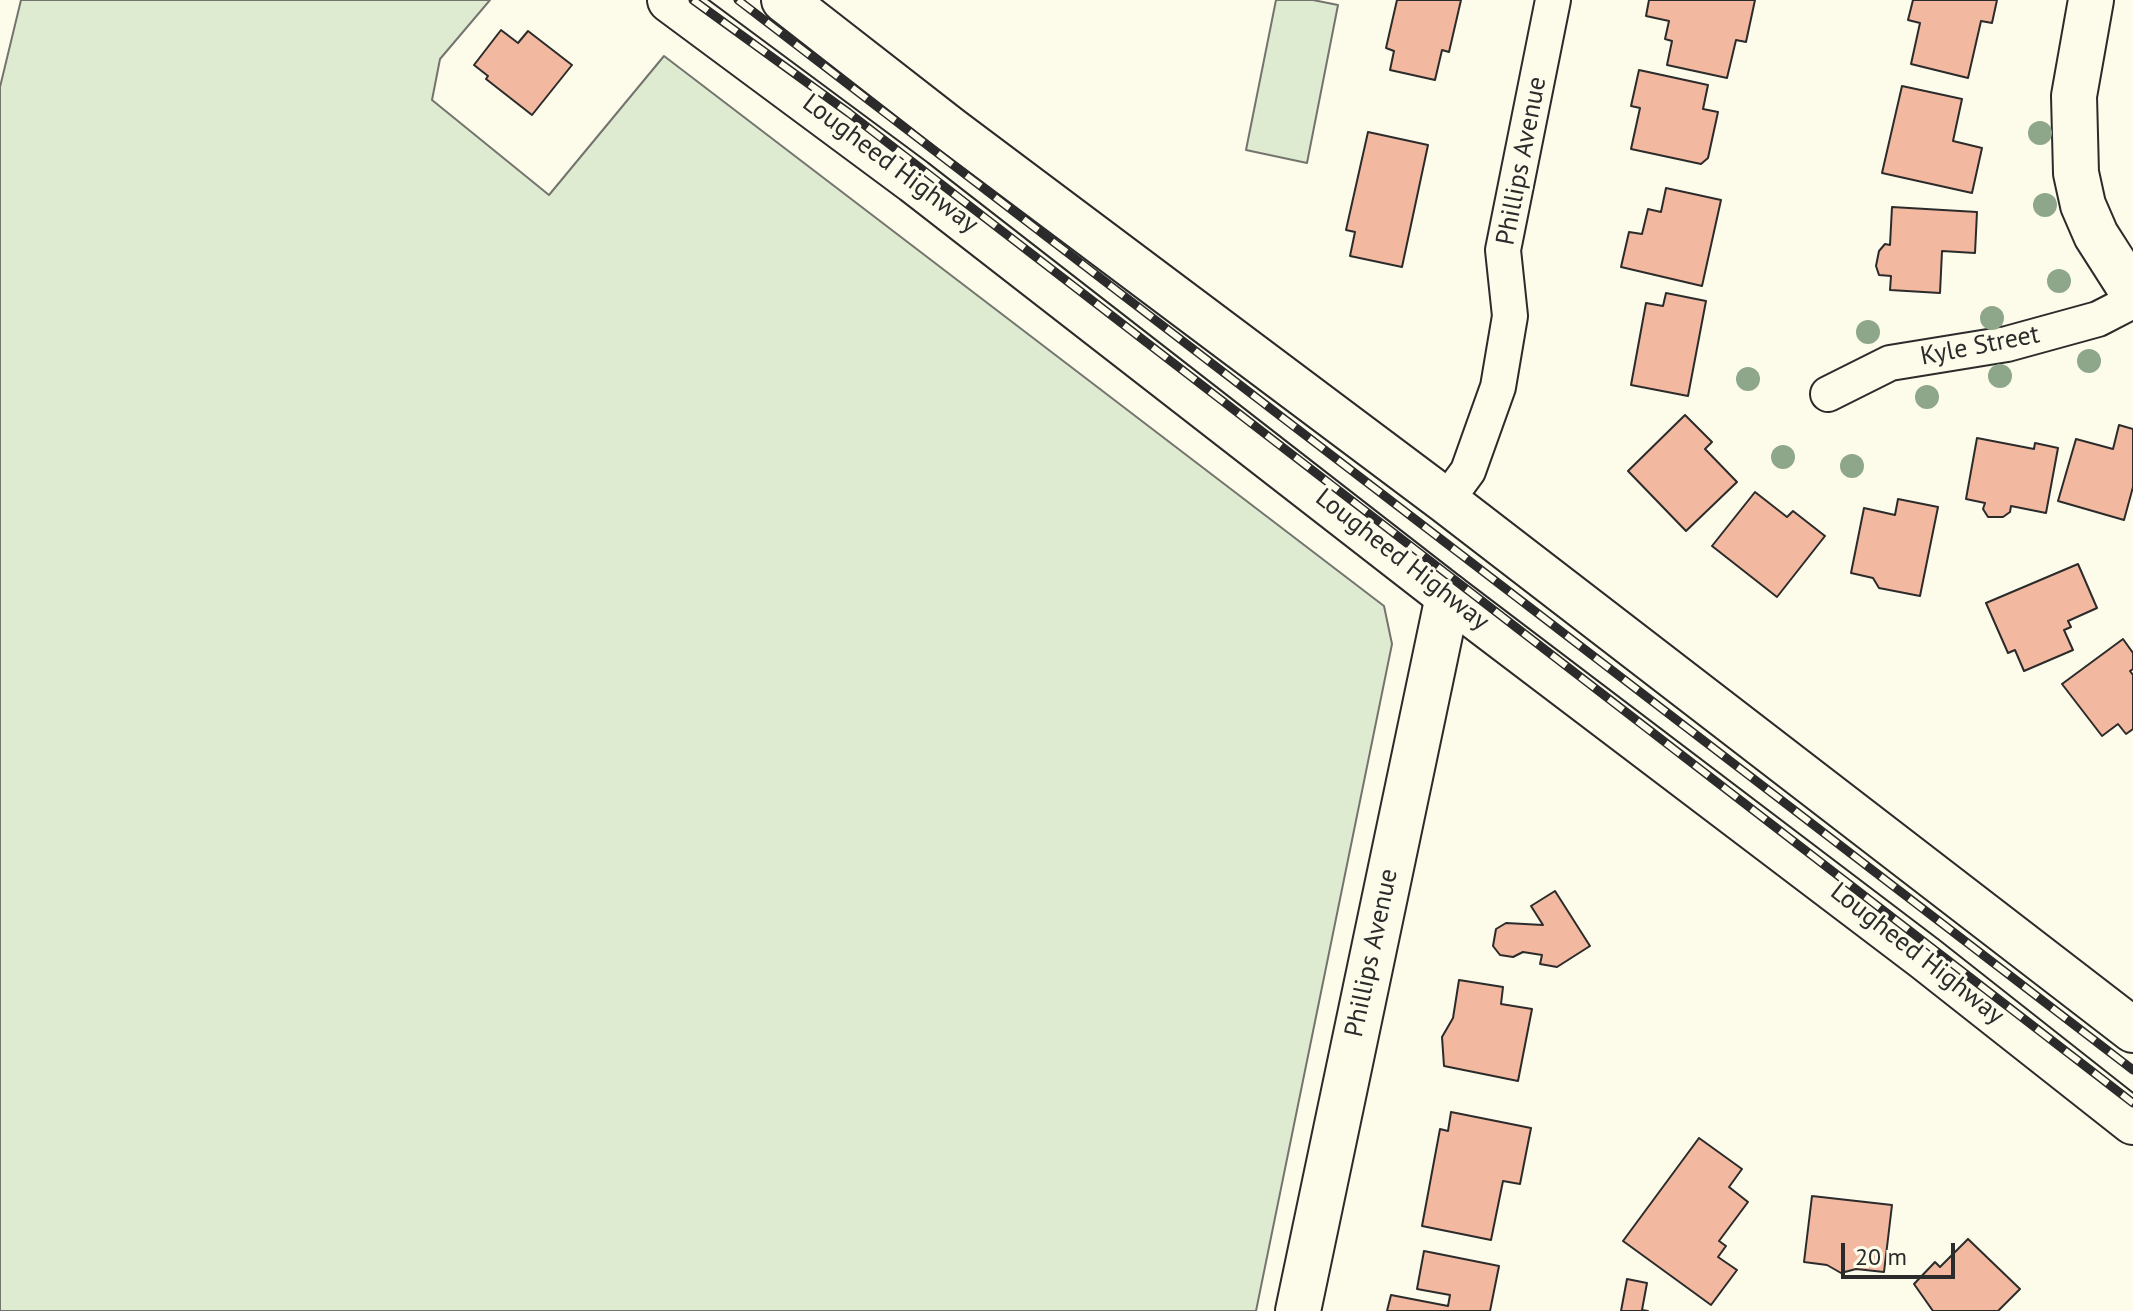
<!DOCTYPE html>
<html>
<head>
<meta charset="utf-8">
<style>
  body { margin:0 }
  #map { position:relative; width:2133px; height:1311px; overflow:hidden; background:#fdfbea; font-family:"PT Sans",sans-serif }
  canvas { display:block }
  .scale { position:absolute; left:1841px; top:1243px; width:114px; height:36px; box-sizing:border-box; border:4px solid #2b2b2b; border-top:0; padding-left:10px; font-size:24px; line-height:28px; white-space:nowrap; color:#2b2b2b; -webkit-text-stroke:6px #fdfbea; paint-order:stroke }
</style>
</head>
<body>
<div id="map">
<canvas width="2133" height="1311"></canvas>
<div class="scale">20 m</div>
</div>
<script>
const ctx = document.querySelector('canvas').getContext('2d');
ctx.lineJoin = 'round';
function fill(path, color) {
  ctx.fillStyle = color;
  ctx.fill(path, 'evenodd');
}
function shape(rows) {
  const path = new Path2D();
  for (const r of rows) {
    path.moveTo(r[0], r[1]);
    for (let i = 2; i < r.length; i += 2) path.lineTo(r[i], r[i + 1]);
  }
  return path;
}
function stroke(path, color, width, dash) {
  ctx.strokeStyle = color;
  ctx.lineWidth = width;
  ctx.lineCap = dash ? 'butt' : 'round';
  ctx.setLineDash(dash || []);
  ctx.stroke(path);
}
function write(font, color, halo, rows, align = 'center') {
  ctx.font = font + ' "PT Sans",sans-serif';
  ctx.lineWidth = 6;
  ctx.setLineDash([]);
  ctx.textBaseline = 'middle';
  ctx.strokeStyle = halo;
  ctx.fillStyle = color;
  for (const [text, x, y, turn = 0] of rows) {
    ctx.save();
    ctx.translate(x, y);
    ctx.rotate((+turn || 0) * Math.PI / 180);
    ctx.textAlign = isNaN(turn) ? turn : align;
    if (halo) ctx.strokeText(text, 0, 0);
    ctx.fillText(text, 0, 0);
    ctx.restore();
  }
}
const green = shape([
  [21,0,490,0,440,59,432,100,549,195,664,56,1384,606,1392,644,1256,1311,0,1311,0,87,21,0],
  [1276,0,1313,0,1338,5,1307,163,1246,150,1276,0]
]);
fill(green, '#deebd1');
stroke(green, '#74746e', 2);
const building = shape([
  [1397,0,1461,0,1449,52,1442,50,1435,80,1390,70,1394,51,1386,48,1397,0],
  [1649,0,1755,0,1746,42,1736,40,1727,78,1667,65,1672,41,1665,39,1669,21,1646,16,1649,0],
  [1913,0,1997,0,1992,23,1981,21,1968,78,1911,64,1920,23,1908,20,1913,0],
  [501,30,518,43,528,31,572,65,532,115,486,79,488,76,474,65,501,30],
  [1639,70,1708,85,1703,109,1718,112,1708,158,1701,164,1631,149,1640,108,1631,106,1639,70],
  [1902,86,1962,99,1953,141,1982,148,1972,193,1882,173,1902,86],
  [1368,132,1428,145,1402,267,1350,256,1355,232,1346,230,1368,132],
  [1666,188,1721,200,1702,286,1621,267,1629,232,1642,234,1648,209,1661,212,1666,188],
  [1892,207,1977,212,1975,253,1942,251,1940,293,1890,290,1891,276,1879,275,1876,266,1879,251,1885,244,1890,245,1892,207],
  [1666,293,1706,301,1688,396,1631,385,1646,303,1663,306,1666,293],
  [1685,415,1712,442,1705,449,1737,482,1686,531,1628,471,1685,415],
  [2119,425,2133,429,2133,487,2124,520,2058,501,2076,439,2113,449,2119,425],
  [1977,438,2034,449,2035,443,2058,448,2046,513,2011,506,2010,512,2003,517,1988,517,1983,509,1985,503,1966,499,1977,438],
  [1755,492,1787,517,1793,511,1825,536,1777,597,1712,546,1755,492],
  [1898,499,1938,507,1920,596,1879,588,1873,578,1851,573,1864,508,1895,515,1898,499],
  [2078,564,2097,608,2068,621,2071,627,2064,630,2073,650,2024,671,2015,650,2008,653,1986,603,2078,564],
  [2123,639,2133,653,2133,669,2130,671,2133,675,2133,729,2126,734,2118,724,2102,736,2062,684,2123,639],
  [1555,891,1590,946,1557,967,1540,964,1542,955,1523,952,1513,957,1500,955,1493,946,1496,929,1506,923,1543,925,1531,906,1555,891],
  [1459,980,1503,987,1501,1004,1532,1009,1518,1081,1444,1066,1442,1037,1453,1018,1459,980],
  [1451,1112,1531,1128,1520,1184,1503,1181,1491,1240,1422,1226,1440,1129,1448,1131,1451,1112],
  [1699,1138,1742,1169,1729,1187,1748,1202,1719,1241,1726,1246,1718,1257,1737,1270,1711,1305,1623,1241,1699,1138],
  [1812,1196,1892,1205,1884,1272,1856,1269,1841,1273,1827,1265,1804,1262,1812,1196],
  [1968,1239,2020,1289,1998,1311,1933,1311,1914,1284,1935,1262,1940,1267,1968,1239],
  [1424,1251,1499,1266,1490,1311,1387,1311,1391,1295,1448,1306,1450,1295,1417,1289,1424,1251],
  [1627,1279,1647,1283,1642,1310,1648,1311,1621,1311,1627,1279]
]);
fill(building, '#f2b8a0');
stroke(building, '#2b2b2b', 2);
const street = shape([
  [1828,394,1890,363,2007,344,2098,319,2133,301],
  [1446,501,1468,471,1498,387,1510,316,1503,250,1553,0]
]);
const secondary = shape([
  [2091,0,2074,96,2076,173,2083,205,2096,235,2133,293],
  [1298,1311,1448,596]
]);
const primary = shape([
  [670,0,914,181,1448,596,1925,958,2133,1122],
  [784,0,951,130,1446,501,2133,1030]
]);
stroke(street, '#2b2b2b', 38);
stroke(secondary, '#2b2b2b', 48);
stroke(primary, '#2b2b2b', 48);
stroke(street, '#fdfbea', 34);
stroke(secondary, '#fdfbea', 44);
stroke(primary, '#fdfbea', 44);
const rail = shape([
  [693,0,849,113,2133,1103],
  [738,0,2133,1070]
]);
stroke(rail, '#2b2b2b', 9);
stroke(rail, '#fdfbea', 6, [18]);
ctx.fillStyle = '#8ea78a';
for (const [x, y] of [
  [2040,133],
  [2045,205],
  [2059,281],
  [1992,318],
  [1868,332],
  [2089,361],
  [2000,376],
  [1748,379],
  [1927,397],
  [1783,457],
  [1852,466]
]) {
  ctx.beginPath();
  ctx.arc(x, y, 12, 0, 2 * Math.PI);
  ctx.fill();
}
write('26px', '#2b2b2b', '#fdfbea', [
  ["Phillips Avenue",1522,161,-79],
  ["Lougheed Highway",890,164,37],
  ["Kyle Street",1980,346,-11],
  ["Lougheed Highway",1402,560,38],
  ["Phillips Avenue",1372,953,-78],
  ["Lougheed Highway",1917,954,38]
]);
</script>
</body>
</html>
